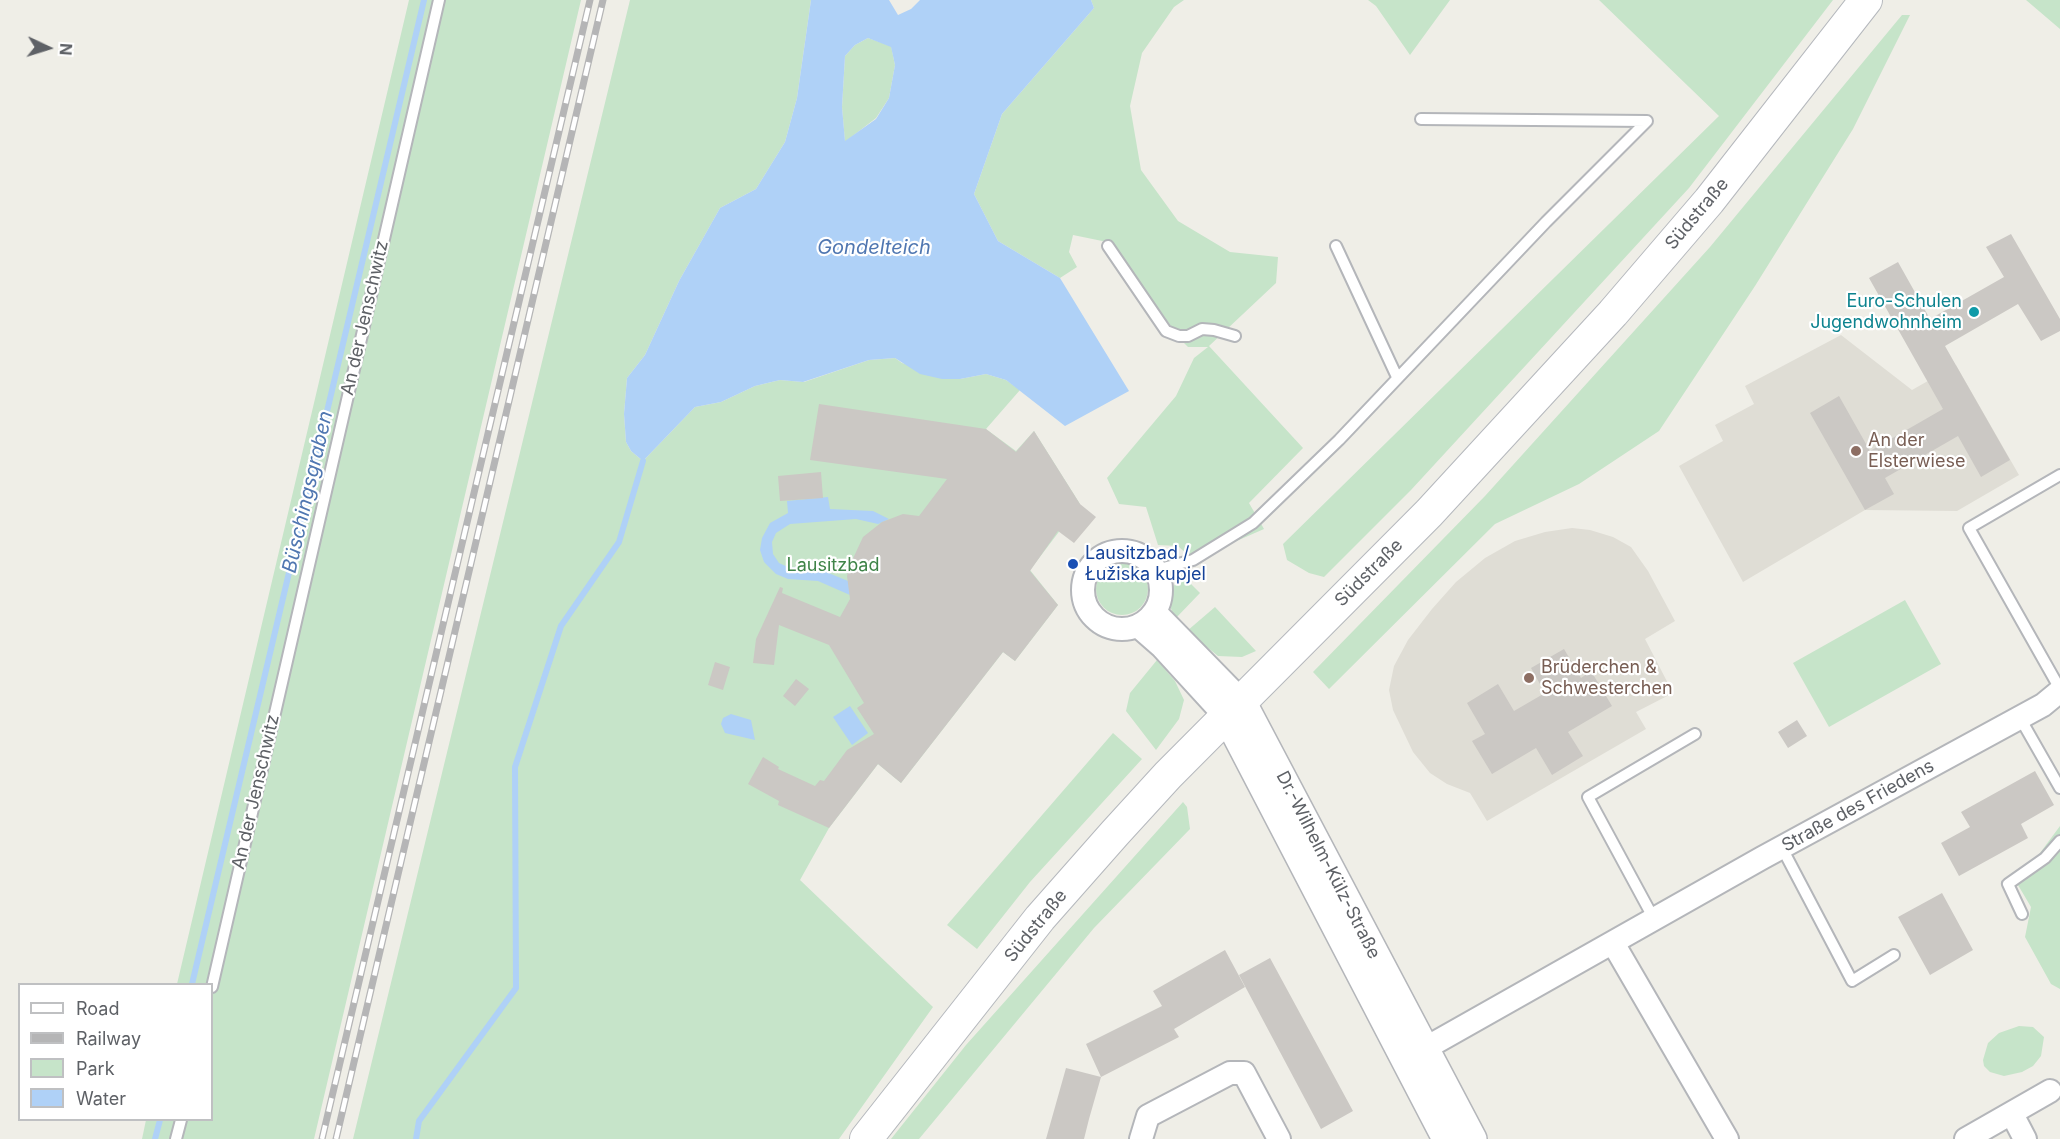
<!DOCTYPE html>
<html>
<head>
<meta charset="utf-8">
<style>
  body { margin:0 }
  #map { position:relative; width:2060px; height:1139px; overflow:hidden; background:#efeee7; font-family:Inter,sans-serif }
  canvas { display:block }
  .legend { position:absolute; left:18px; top:983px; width:195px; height:138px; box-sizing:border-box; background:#fff; border:2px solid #bfc0c2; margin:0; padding:8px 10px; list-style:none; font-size:18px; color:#5e6166 }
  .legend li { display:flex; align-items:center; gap:12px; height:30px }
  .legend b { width:30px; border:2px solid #bfc0c2 }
  .north { position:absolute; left:18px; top:18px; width:60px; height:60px; -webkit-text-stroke:4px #fff; paint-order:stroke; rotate:94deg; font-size:16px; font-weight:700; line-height:24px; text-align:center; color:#5e6166 }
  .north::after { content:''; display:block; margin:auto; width:21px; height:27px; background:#5e6166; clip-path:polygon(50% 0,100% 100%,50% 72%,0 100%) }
</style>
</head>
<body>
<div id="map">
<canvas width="2060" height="1139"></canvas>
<ul class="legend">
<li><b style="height:8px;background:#fff"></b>Road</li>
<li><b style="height:8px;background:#b5b5b6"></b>Railway</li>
<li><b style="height:16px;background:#c6e4c9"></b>Park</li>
<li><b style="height:16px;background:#afd1f7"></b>Water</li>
</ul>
<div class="north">N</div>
</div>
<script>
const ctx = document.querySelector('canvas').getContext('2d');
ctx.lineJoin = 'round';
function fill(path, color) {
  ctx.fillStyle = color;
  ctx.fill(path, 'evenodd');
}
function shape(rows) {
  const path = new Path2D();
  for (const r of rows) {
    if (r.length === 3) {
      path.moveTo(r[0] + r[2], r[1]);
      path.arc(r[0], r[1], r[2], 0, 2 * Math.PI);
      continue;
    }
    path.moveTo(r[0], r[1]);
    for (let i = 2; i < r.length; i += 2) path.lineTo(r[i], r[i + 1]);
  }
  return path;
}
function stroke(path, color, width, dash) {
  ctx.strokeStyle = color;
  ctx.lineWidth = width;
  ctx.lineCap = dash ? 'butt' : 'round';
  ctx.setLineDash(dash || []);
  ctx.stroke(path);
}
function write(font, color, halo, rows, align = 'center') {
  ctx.font = font + ' Inter,sans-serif';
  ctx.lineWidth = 4.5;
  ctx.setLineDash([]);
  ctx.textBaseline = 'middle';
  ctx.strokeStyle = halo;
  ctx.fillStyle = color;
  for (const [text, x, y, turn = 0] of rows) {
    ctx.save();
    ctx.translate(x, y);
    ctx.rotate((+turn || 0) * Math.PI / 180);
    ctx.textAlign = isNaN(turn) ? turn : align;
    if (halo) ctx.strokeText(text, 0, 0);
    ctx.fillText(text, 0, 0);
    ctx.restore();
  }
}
fill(shape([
  [1841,335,1912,390,1956,365,2019,475,1957,511,1865,510,1743,582,1679,466,1723,441,1715,425,1754,404,1745,386],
  [1572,528,1590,530,1613,537,1631,547,1648,571,1675,621,1645,639,1673,693,1636,712,1646,729,1487,821,1470,793,1447,784,1430,773,1413,752,1393,710,1389,690,1394,666,1408,640,1432,609,1456,582,1485,558,1515,541,1545,532]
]), '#dfddd5');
fill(shape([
  [409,0,581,0,314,1139,142,1139,146,1120,212,1120,212,984,177,984],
  [630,0,811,0,797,98,785,142,756,189,720,208,679,281,645,355,627,378,624,414,626,442,631,451,643,461,695,407,721,402,755,386,780,380,804,382,869,360,895,358,902,363,960,379,986,374,1006,380,1020,390,986,429,1016,451,1034,431,1080,504,1030,570,1058,605,1015,661,1003,652,901,783,878,764,829,828,800,880,933,1007,839,1139,353,1139],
  [1091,0,1184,0,1174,7,1142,53,1130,106,1141,170,1178,221,1230,252,1278,257,1276,283,1209,346,1303,448,1249,503,1264,529,1193,560,1178,546,1158,545,1146,507,1119,504,1107,478,1176,396,1194,358,1208,347,1188,347,1180,339,1112,243,1073,235,1069,252,1077,267,1060,278,998,241,974,194,1002,114,1094,8],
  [1368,0,1450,0,1410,55,1376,6],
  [1599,0,1833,0,1689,188,1411,490,1324,577,1309,573,1287,560,1283,544,1719,116],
  [2026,0,2060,0,2060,29],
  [1902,15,1910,15,1853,129,1755,286,1659,431,1579,484,1495,524,1329,689,1313,672,1485,496,1710,247],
  [868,38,891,46,895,65,889,98,876,118,845,142,842,107,845,56,855,45],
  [1122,589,26],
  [1182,575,1200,593,1175,619,1170,606,1170,591],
  [1905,600,1941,664,1829,727,1793,663],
  [1215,607,1256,651,1242,657,1218,656,1187,631],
  [1157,660,1175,681,1184,700,1179,719,1156,750,1126,711,1130,693],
  [1113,733,1142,759,1030,882,977,949,947,925],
  [1183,802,1187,807,1190,829,1094,928,919,1139,891,1139,966,1045],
  [2060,826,2060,989,2051,984,2025,937,2031,907,2015,880,2040,853],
  [2019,1026,2033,1027,2044,1037,2041,1056,2033,1066,2022,1072,2004,1076,1990,1072,1984,1066,1983,1060,1988,1043,1999,1033]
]), '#c6e4c9');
fill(shape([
  [811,0,889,0,898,15,911,9,920,0,1091,0,1094,8,1002,114,974,194,998,241,1060,278,1129,391,1065,426,1006,380,986,374,960,379,942,379,920,374,895,358,869,360,803,382,780,380,755,386,721,402,695,407,643,461,631,451,626,442,624,414,627,378,645,355,679,281,720,208,756,189,785,142,797,98],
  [868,38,891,47,895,65,889,98,876,119,845,141,842,107,845,56,855,45],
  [828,497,830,509,873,511,889,519,878,524,856,519,790,524,776,533,772,542,773,554,779,563,788,567,814,567,848,581,850,595,818,581,788,579,776,574,764,562,760,550,762,538,770,523,788,513,787,501],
  [850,706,868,733,852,745,833,717],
  [731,714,751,720,755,740,725,733,721,724,723,718]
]), '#afd1f7');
stroke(shape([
  [192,984,424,0],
  [155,1139,160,1120],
  [416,1139,419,1121,516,988,515,767,561,626,619,542,643,461]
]), '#afd1f7', 6);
fill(shape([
  [2011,234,2060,319,2060,331,2041,341,2018,304,1945,346,2010,460,1981,477,1958,436,1885,478,1894,494,1865,510,1810,413,1839,396,1870,451,1943,409,1869,278,1898,262,1930,319,2004,277,1986,247],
  [819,404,986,429,1016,452,1034,431,1080,504,1096,517,1074,543,1058,531,1030,571,1058,605,1015,661,1003,652,901,783,878,764,829,828,778,805,779,801,748,784,763,757,779,767,778,769,815,786,820,780,824,781,847,750,874,734,857,708,864,703,829,645,779,625,774,665,753,663,756,639,780,587,783,588,782,593,840,617,850,599,847,576,850,565,863,537,882,522,903,514,919,516,947,479,810,460],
  [821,472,823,498,780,501,778,476],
  [1564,649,1581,678,1591,671,1612,706,1568,732,1583,756,1552,775,1536,748,1492,774,1472,741,1485,734,1467,703,1498,684,1514,711,1545,693,1531,668],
  [715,662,730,667,723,690,708,685],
  [796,679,809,689,795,706,783,696],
  [1797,720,1807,736,1788,748,1778,732],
  [2035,771,2054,805,2021,824,2028,838,1959,876,1941,843,1970,827,1961,812],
  [1942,893,1973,950,1930,975,1898,917],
  [1225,950,1245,987,1174,1029,1179,1037,1101,1077,1086,1044,1162,1006,1153,991],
  [1270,958,1353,1111,1321,1129,1239,975],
  [1066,1068,1101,1077,1089,1119,1084,1139,1046,1139]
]), '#cbc8c4');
const service = shape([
  [1108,246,1166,331,1179,336,1188,336,1202,329,1214,330,1235,336],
  [1336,246,1397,377],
  [2060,475,1969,528,2060,689],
  [1156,570,1193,560,1253,523,1339,440,1546,222,1647,121,1421,119],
  [2020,718,2060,788],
  [1782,848,1852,981,1894,955],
  [2022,914,2008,884,2045,858,2060,841],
  [1654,919,1588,797,1695,734],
  [212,987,439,0],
  [176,1139,181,1120]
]);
const minor = shape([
  [1122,590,39],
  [1155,612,1242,701],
  [1138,626,1162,647,1227,718],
  [1613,943,1727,1139],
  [1424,1049,1762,858,2043,705,2060,691],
  [2012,1114,2025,1139],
  [1141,1139,1148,1116,1230,1073,1244,1073,1279,1139],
  [1966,1139,2050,1091]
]);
const tertiary = shape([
  [1242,701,1473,1139],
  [1227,718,1446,1139]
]);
const secondary = shape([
  [866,1139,1040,918,1115,833,1168,775,1429,513,1613,313,1709,201,1866,0]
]);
stroke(service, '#b4b6ba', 14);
stroke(minor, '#b4b6ba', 26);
stroke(tertiary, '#b4b6ba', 30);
stroke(secondary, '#b5b8bd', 34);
stroke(service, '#fff', 10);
stroke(minor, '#fff', 22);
stroke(tertiary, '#fff', 27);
stroke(secondary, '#fff', 32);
const rail = shape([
  [322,1139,590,0],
  [336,1139,603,0]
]);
stroke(rail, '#b5b5b6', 7);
stroke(rail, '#fff', 4.5, [14]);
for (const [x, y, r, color] of [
  [1974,312,6,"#0f9aa8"],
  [1856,451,6,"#8d6e63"],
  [1073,564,6,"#1a4fb4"],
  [1529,678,6,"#8d6e63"]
]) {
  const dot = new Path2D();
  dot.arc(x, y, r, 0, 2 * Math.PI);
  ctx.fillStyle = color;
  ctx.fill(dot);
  stroke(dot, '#fff', 2);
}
write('18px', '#5e6166', '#fff', [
  ["Südstraße",1697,214,-50],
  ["An der Jenschwitz",365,318,-77],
  ["Südstraße",1369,573,-45],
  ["An der Jenschwitz",256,792,-77],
  ["Straße des Friedens",1858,806,-29],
  ["Dr.-Wilhelm-Külz-Straße",1328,865,63],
  ["Südstraße",1036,926,-51]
]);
write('18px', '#0d838f', '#fff', [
  ["Euro-Schulen",1962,302],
  ["Jugendwohnheim",1962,323]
], 'right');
write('18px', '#785e54', '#fff', [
  ["An der",1868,441],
  ["Elsterwiese",1868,462],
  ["Brüderchen &",1541,668],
  ["Schwesterchen",1541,689]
], 'left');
write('18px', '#164399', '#fff', [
  ["Lausitzbad /",1085,554],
  ["Łužiska kupjel",1085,575]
], 'left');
write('18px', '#3f8448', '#fff', [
  ["Lausitzbad",833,566]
]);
write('italic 20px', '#5077b1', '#fff', [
  ["Gondelteich",874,248],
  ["Büschingsgraben",308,492,-77]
]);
</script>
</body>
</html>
